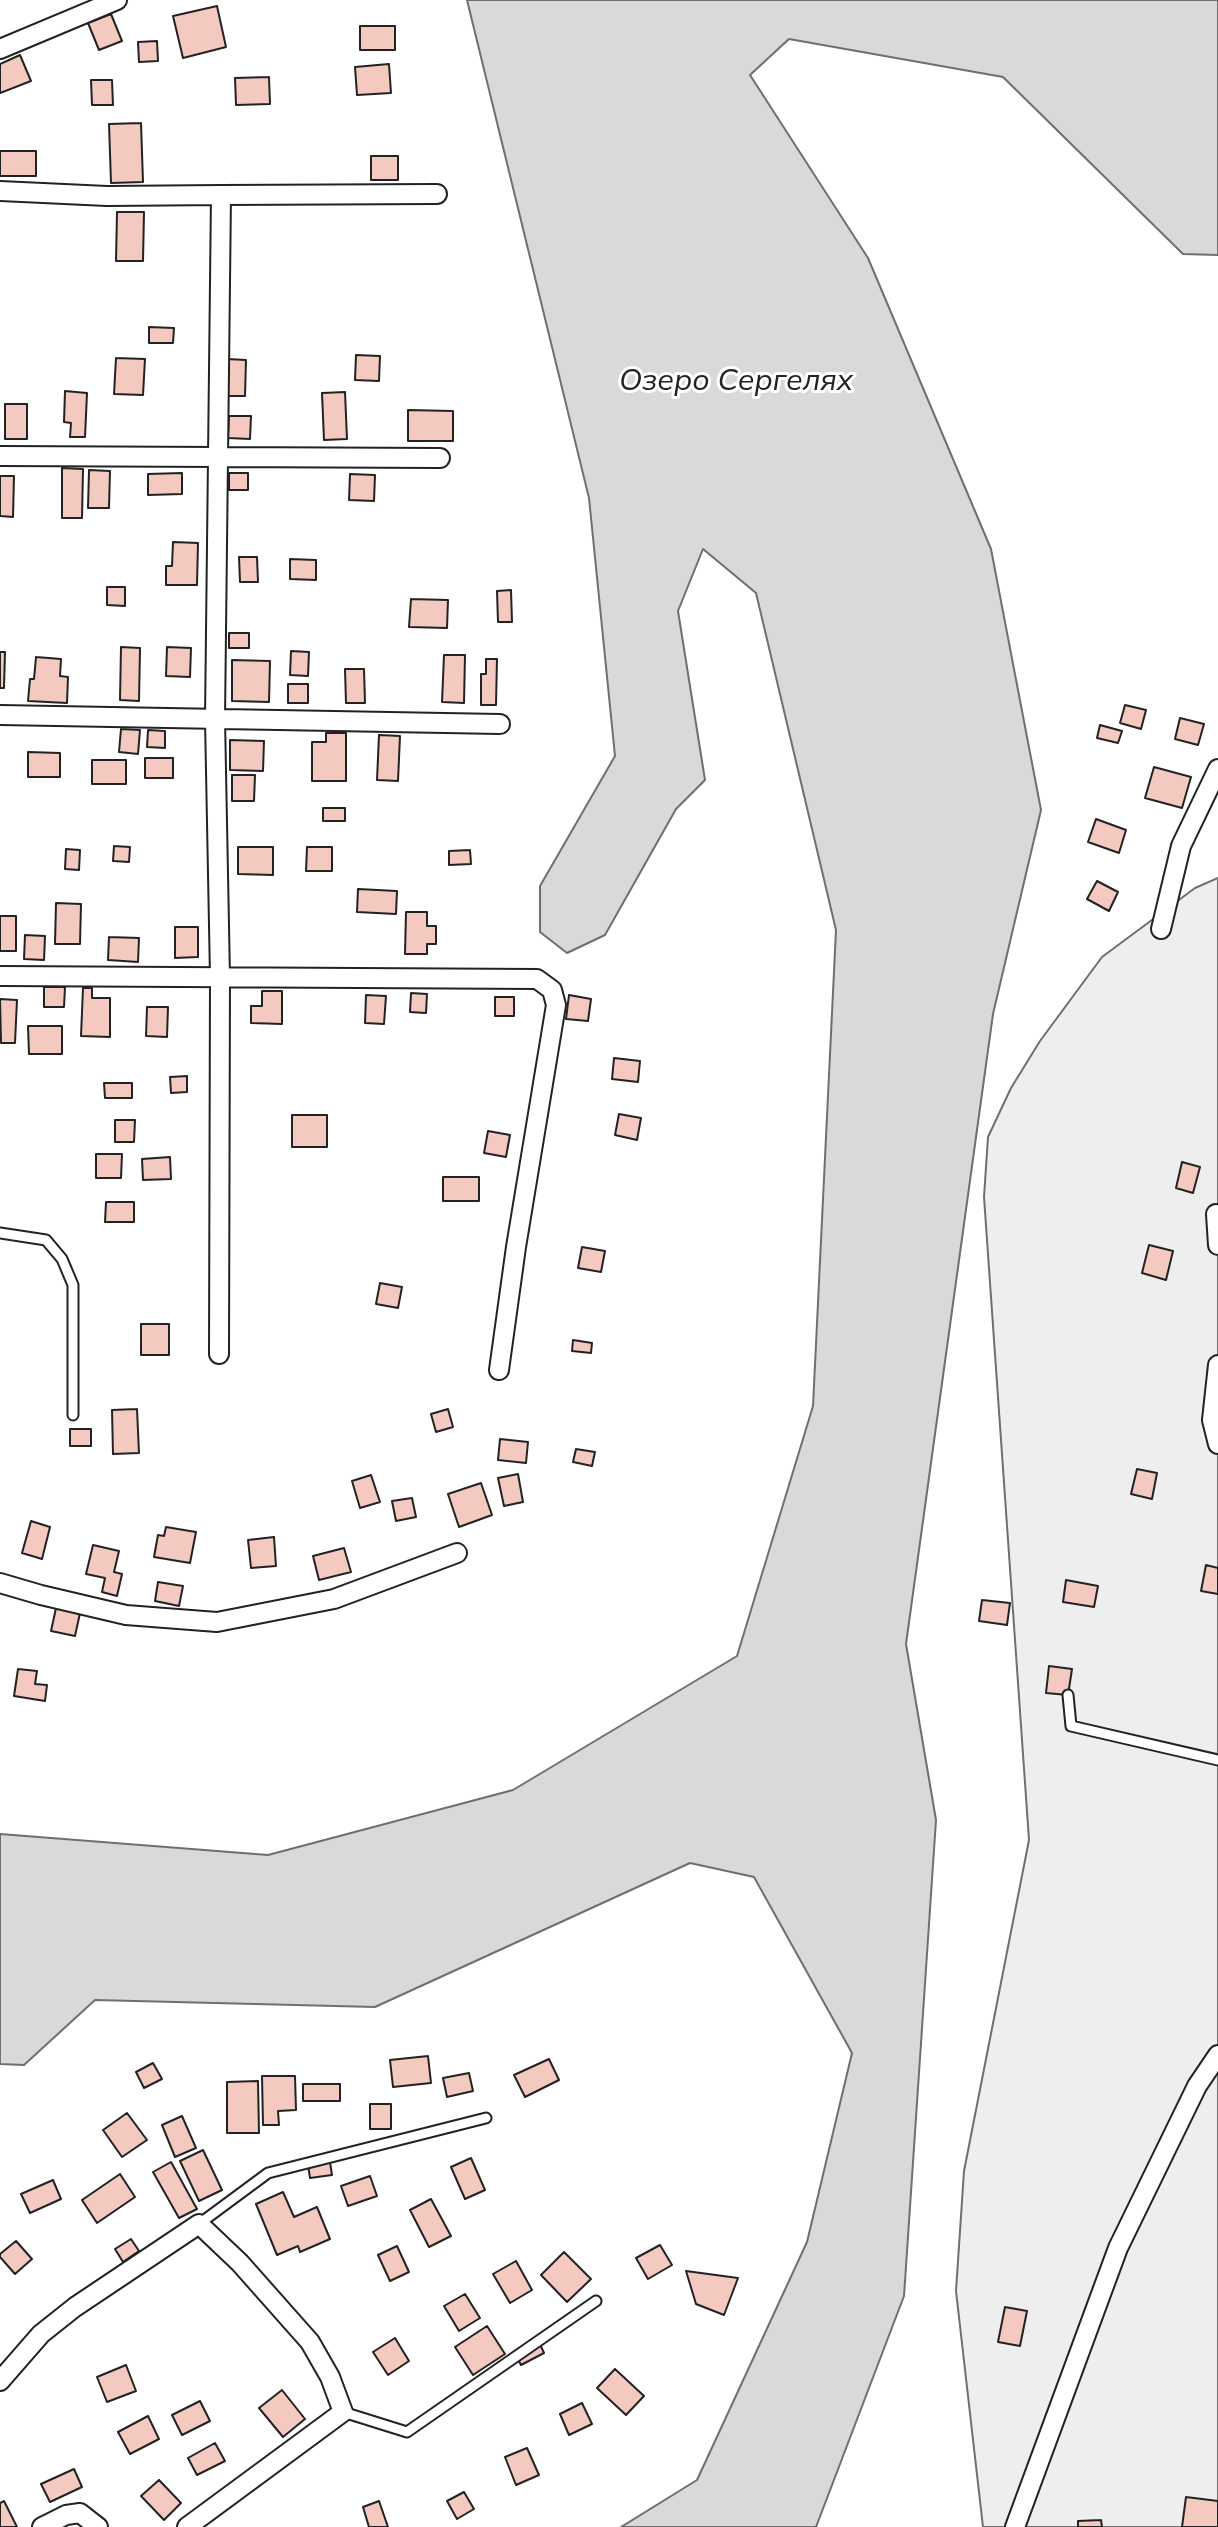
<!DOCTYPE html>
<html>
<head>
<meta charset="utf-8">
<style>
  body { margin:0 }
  canvas { display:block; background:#fff }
</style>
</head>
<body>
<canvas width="1218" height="2527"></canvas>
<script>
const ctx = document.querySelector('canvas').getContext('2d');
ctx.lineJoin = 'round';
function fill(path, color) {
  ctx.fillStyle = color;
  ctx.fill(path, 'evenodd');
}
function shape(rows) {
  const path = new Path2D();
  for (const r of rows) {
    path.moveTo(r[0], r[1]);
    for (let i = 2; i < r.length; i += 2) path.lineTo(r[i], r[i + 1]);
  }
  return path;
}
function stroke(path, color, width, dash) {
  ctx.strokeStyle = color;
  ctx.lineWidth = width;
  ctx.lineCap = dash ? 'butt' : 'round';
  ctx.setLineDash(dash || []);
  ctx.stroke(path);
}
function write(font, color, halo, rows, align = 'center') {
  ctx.font = font + ' Mulish,sans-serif';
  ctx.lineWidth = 6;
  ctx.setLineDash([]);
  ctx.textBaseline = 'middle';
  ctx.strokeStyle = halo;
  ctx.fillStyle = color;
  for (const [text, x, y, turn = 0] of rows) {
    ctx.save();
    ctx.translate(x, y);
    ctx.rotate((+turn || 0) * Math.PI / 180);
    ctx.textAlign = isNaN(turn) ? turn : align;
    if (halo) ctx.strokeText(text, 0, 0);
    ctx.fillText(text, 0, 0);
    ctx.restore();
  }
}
const green = shape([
  [1218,878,1218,2527,983,2527,956,2291,964,2171,1029,1840,984,1197,988,1137,1011,1088,1040,1041,1102,957,1195,888,1218,878]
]);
fill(green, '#eee');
stroke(green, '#6f6f6f', 2);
const water = shape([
  [467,0,1218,0,1218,255,1183,254,1003,77,789,39,750,75,868,258,991,549,1041,810,993,1014,906,1644,936,1820,904,2296,816,2527,621,2527,697,2480,807,2242,852,2053,754,1877,690,1863,375,2007,95,2000,24,2065,0,2064,0,1834,268,1855,513,1790,737,1656,813,1406,836,930,756,593,703,549,678,611,705,780,676,809,605,935,567,953,540,932,540,886,615,756,589,498,467,0]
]);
fill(water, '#d9d9d9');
stroke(water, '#6f6f6f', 2);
const building = shape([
  [217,6,226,47,183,58,173,16,217,6],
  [111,14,122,41,99,50,88,23,111,14],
  [360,26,395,26,395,50,360,50,360,26],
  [157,41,158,61,139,62,138,42,157,41],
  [20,55,31,81,0,93,0,64,20,55],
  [389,64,391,93,357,95,355,67,389,64],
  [269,77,270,104,236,105,235,78,269,77],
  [91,80,112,80,113,105,92,105,91,80],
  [141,123,143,182,111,183,109,124,141,123],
  [0,151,36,151,36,176,0,176,0,151],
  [371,156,398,156,398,180,371,180,371,156],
  [117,212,144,212,143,261,116,261,117,212],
  [149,327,174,328,173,343,149,343,149,327],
  [356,355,380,356,379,381,355,380,356,355],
  [116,358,145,359,143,395,114,394,116,358],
  [227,359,246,360,245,396,226,396,227,359],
  [65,391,87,393,85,437,70,437,71,423,64,422,65,391],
  [345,392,347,439,324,440,322,393,345,392],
  [5,404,27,404,27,439,5,439,5,404],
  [408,410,453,411,453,441,408,441,408,410],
  [229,416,251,416,250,439,228,438,229,416],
  [62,468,83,469,82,518,62,518,62,468],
  [89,470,110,471,109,508,88,508,89,470],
  [182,473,182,494,148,495,148,474,182,473],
  [229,473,248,473,248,490,229,490,229,473],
  [350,474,375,475,374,501,349,500,350,474],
  [0,476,14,476,13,517,0,516,0,476],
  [173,542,198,543,197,585,166,585,166,566,172,566,173,542],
  [239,557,257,557,258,582,240,582,239,557],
  [290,559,316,560,316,580,290,579,290,559],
  [107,587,125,587,125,606,107,605,107,587],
  [511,590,512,622,498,622,497,591,511,590],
  [411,599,448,600,447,628,409,627,411,599],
  [229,633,249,633,249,648,229,648,229,633],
  [121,647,140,648,139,701,120,700,121,647],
  [167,647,191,648,190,677,166,676,167,647],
  [291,651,309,652,308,676,290,675,291,651],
  [0,652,5,652,4,688,0,688,0,652],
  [444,655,465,655,464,703,442,702,444,655],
  [36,657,61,659,60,676,68,677,67,703,28,701,30,679,34,679,36,657],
  [486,659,497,659,496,705,481,705,481,674,486,674,486,659],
  [232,660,270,661,269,702,232,701,232,660],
  [345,669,364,669,365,703,346,703,345,669],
  [288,684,308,684,308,703,288,703,288,684],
  [1125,705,1146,710,1141,729,1120,723,1125,705],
  [1180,718,1204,724,1198,745,1175,739,1180,718],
  [1100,725,1122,731,1118,743,1097,738,1100,725],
  [121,729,140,730,138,754,119,752,121,729],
  [148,730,165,731,165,748,147,747,148,730],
  [326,733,346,733,346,781,312,781,312,742,326,742,326,733],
  [379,735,400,736,398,781,377,780,379,735],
  [230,740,264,741,263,771,230,770,230,740],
  [28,752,60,753,60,777,28,777,28,752],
  [145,758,173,758,173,778,145,778,145,758],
  [92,760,126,760,126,784,92,784,92,760],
  [1154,767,1191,777,1182,808,1145,798,1154,767],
  [232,775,255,775,254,801,232,801,232,775],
  [323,808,345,808,345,821,323,821,323,808],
  [1096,819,1126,830,1119,853,1088,842,1096,819],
  [114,846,130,847,129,862,113,861,114,846],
  [238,847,273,847,273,875,238,874,238,847],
  [307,847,332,847,332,871,306,871,307,847],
  [66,849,80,850,79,870,65,869,66,849],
  [470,850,471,864,449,865,449,851,470,850],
  [1097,881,1118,892,1109,911,1087,899,1097,881],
  [358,889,397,891,396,914,357,912,358,889],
  [56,903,81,904,80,944,55,944,56,903],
  [406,912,427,912,427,926,436,926,436,944,427,944,427,954,405,954,406,912],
  [0,916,16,916,16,951,0,951,0,916],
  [175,927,198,927,198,957,175,958,175,927],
  [25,935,45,936,44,960,24,959,25,935],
  [109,937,139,938,138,962,108,960,109,937],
  [44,987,65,987,64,1007,44,1007,44,987],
  [83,988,92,988,92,998,110,998,110,1037,81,1036,83,988],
  [262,991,282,991,282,1024,251,1023,251,1006,262,1006,262,991],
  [411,993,427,994,426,1013,410,1012,411,993],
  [366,995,386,996,384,1024,365,1023,366,995],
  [569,995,591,999,588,1021,566,1019,569,995],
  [495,997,514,997,514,1016,495,1016,495,997],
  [0,999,17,1000,15,1043,1,1043,0,999],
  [147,1007,168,1007,167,1037,146,1036,147,1007],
  [28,1026,62,1026,62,1054,29,1054,28,1026],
  [614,1058,640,1061,638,1082,612,1079,614,1058],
  [187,1076,187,1092,171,1093,170,1077,187,1076],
  [104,1083,132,1083,132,1098,105,1098,104,1083],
  [619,1114,641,1118,637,1140,615,1135,619,1114],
  [292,1115,327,1115,327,1147,292,1147,292,1115],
  [115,1120,135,1120,134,1142,115,1142,115,1120],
  [488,1131,510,1135,506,1157,484,1153,488,1131],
  [96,1154,122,1154,121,1178,96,1178,96,1154],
  [170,1157,171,1179,143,1180,142,1159,170,1157],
  [1182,1162,1200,1167,1193,1193,1176,1188,1182,1162],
  [443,1177,479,1177,479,1201,443,1201,443,1177],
  [106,1202,134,1202,134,1222,105,1222,106,1202],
  [1149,1245,1173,1251,1166,1280,1142,1273,1149,1245],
  [582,1247,605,1251,601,1272,578,1268,582,1247],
  [380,1283,402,1287,398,1308,376,1304,380,1283],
  [141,1324,169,1324,169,1355,141,1355,141,1324],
  [573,1340,592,1343,591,1353,572,1351,573,1340],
  [137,1409,139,1453,113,1454,112,1410,137,1409],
  [448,1409,453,1427,436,1432,431,1414,448,1409],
  [70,1429,91,1429,91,1446,70,1446,70,1429],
  [500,1439,528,1442,526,1463,498,1460,500,1439],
  [576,1449,595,1452,592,1466,573,1462,576,1449],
  [1137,1469,1157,1473,1152,1499,1131,1494,1137,1469],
  [518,1474,523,1502,504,1506,498,1478,518,1474],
  [371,1475,380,1502,360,1508,352,1481,371,1475],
  [481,1483,492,1515,459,1527,448,1494,481,1483],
  [412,1498,416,1517,396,1521,392,1501,412,1498],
  [31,1521,50,1527,42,1559,22,1553,31,1521],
  [166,1527,196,1532,190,1563,154,1557,158,1535,164,1536,166,1527],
  [274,1537,276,1566,251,1568,248,1540,274,1537],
  [93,1545,119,1551,114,1572,122,1574,117,1596,102,1592,105,1578,86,1574,93,1545],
  [344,1548,351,1572,319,1580,313,1556,344,1548],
  [1206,1565,1218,1568,1218,1594,1201,1591,1206,1565],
  [1066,1580,1098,1586,1094,1607,1063,1602,1066,1580],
  [158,1582,183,1586,179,1606,155,1601,158,1582],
  [982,1600,1010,1603,1007,1625,979,1621,982,1600],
  [56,1608,80,1613,75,1636,51,1631,56,1608],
  [1049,1666,1072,1669,1068,1695,1046,1693,1049,1666],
  [18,1669,37,1671,35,1684,47,1685,45,1701,14,1696,18,1669],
  [428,2056,431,2083,393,2087,390,2060,428,2056],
  [549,2059,559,2080,525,2097,514,2075,549,2059],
  [153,2063,162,2079,144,2088,136,2072,153,2063],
  [469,2073,473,2091,447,2097,443,2078,469,2073],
  [262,2076,295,2076,296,2110,278,2111,279,2125,263,2125,262,2076],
  [258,2081,259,2133,227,2133,227,2082,258,2081],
  [303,2084,340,2084,340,2101,303,2101,303,2084],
  [370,2104,391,2104,391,2129,370,2129,370,2104],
  [127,2113,147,2140,122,2157,103,2130,127,2113],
  [182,2116,196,2148,175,2157,162,2125,182,2116],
  [203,2150,222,2190,199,2201,180,2161,203,2150],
  [471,2158,485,2190,465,2199,451,2167,471,2158],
  [171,2162,197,2209,179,2218,153,2172,171,2162],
  [330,2162,332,2175,310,2178,308,2165,330,2162],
  [120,2174,135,2197,97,2223,82,2200,120,2174],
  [370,2176,377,2196,348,2206,341,2186,370,2176],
  [53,2180,61,2199,30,2213,21,2194,53,2180],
  [283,2192,294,2217,317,2207,330,2239,300,2252,298,2246,277,2255,256,2204,283,2192],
  [431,2199,451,2236,429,2247,410,2210,431,2199],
  [131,2239,139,2251,123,2262,115,2249,131,2239],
  [16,2241,32,2259,15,2274,0,2257,0,2254,16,2241],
  [660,2245,672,2265,648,2279,636,2258,660,2245],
  [397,2246,409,2272,390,2281,378,2255,397,2246],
  [564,2252,591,2279,567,2302,541,2275,564,2252],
  [516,2261,532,2290,510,2303,493,2274,516,2261],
  [686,2271,738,2278,724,2315,696,2304,686,2271],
  [465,2294,480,2318,459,2331,444,2306,465,2294],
  [1005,2307,1027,2311,1020,2346,998,2342,1005,2307],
  [487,2326,505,2354,473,2375,455,2347,487,2326],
  [395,2338,409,2361,388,2375,373,2352,395,2338],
  [538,2340,544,2353,521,2365,514,2352,538,2340],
  [126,2365,136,2391,107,2402,97,2377,126,2365],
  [615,2369,644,2396,626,2415,597,2388,615,2369],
  [282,2390,305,2419,283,2437,259,2408,282,2390],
  [200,2401,210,2421,182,2435,172,2415,200,2401],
  [582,2403,592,2424,569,2435,560,2414,582,2403],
  [148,2416,159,2439,130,2454,118,2432,148,2416],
  [215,2443,225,2461,197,2475,188,2458,215,2443],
  [527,2448,539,2475,516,2485,505,2457,527,2448],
  [74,2469,82,2487,50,2502,41,2484,74,2469],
  [159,2480,181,2503,164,2520,141,2496,159,2480],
  [464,2492,474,2509,457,2519,447,2501,464,2492],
  [1186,2497,1218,2501,1218,2527,1182,2527,1186,2497],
  [4,2501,17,2527,0,2527,0,2503,4,2501],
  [379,2501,388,2527,369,2527,363,2507,379,2501],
  [1101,2520,1102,2527,1078,2527,1078,2521,1101,2520]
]);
fill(building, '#f3c9c0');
stroke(building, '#222', 2);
const lane = shape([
  [0,1233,46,1240,62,1259,73,1285,73,1415],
  [1068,1695,1071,1726,1218,1760],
  [199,2224,268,2173,486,2118],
  [343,2412,407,2432,596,2301]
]);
const street = shape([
  [0,49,117,0],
  [0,191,107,196,221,195],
  [0,456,440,458],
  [0,715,500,724],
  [1161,929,1181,846,1218,769],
  [0,976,537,979,552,990,556,1005,516,1247,499,1370],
  [1216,1214,1218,1245],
  [219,1354,220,977,215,719,221,195,437,194],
  [1218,1365,1212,1420,1218,1444],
  [0,1583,41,1595,126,1615,217,1622,334,1599,457,1553],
  [0,2381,41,2334,75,2307,199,2224,240,2263,310,2342,330,2377,343,2412,187,2527],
  [42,2527,66,2515,80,2513,98,2527],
  [1015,2527,1118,2248,1197,2086,1218,2055]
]);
stroke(lane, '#222', 13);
stroke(street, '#222', 22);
stroke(lane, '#fff', 9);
stroke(street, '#fff', 18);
write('italic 30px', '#222', '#fff', [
  ["Озеро Сергелях",736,381]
]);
</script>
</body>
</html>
